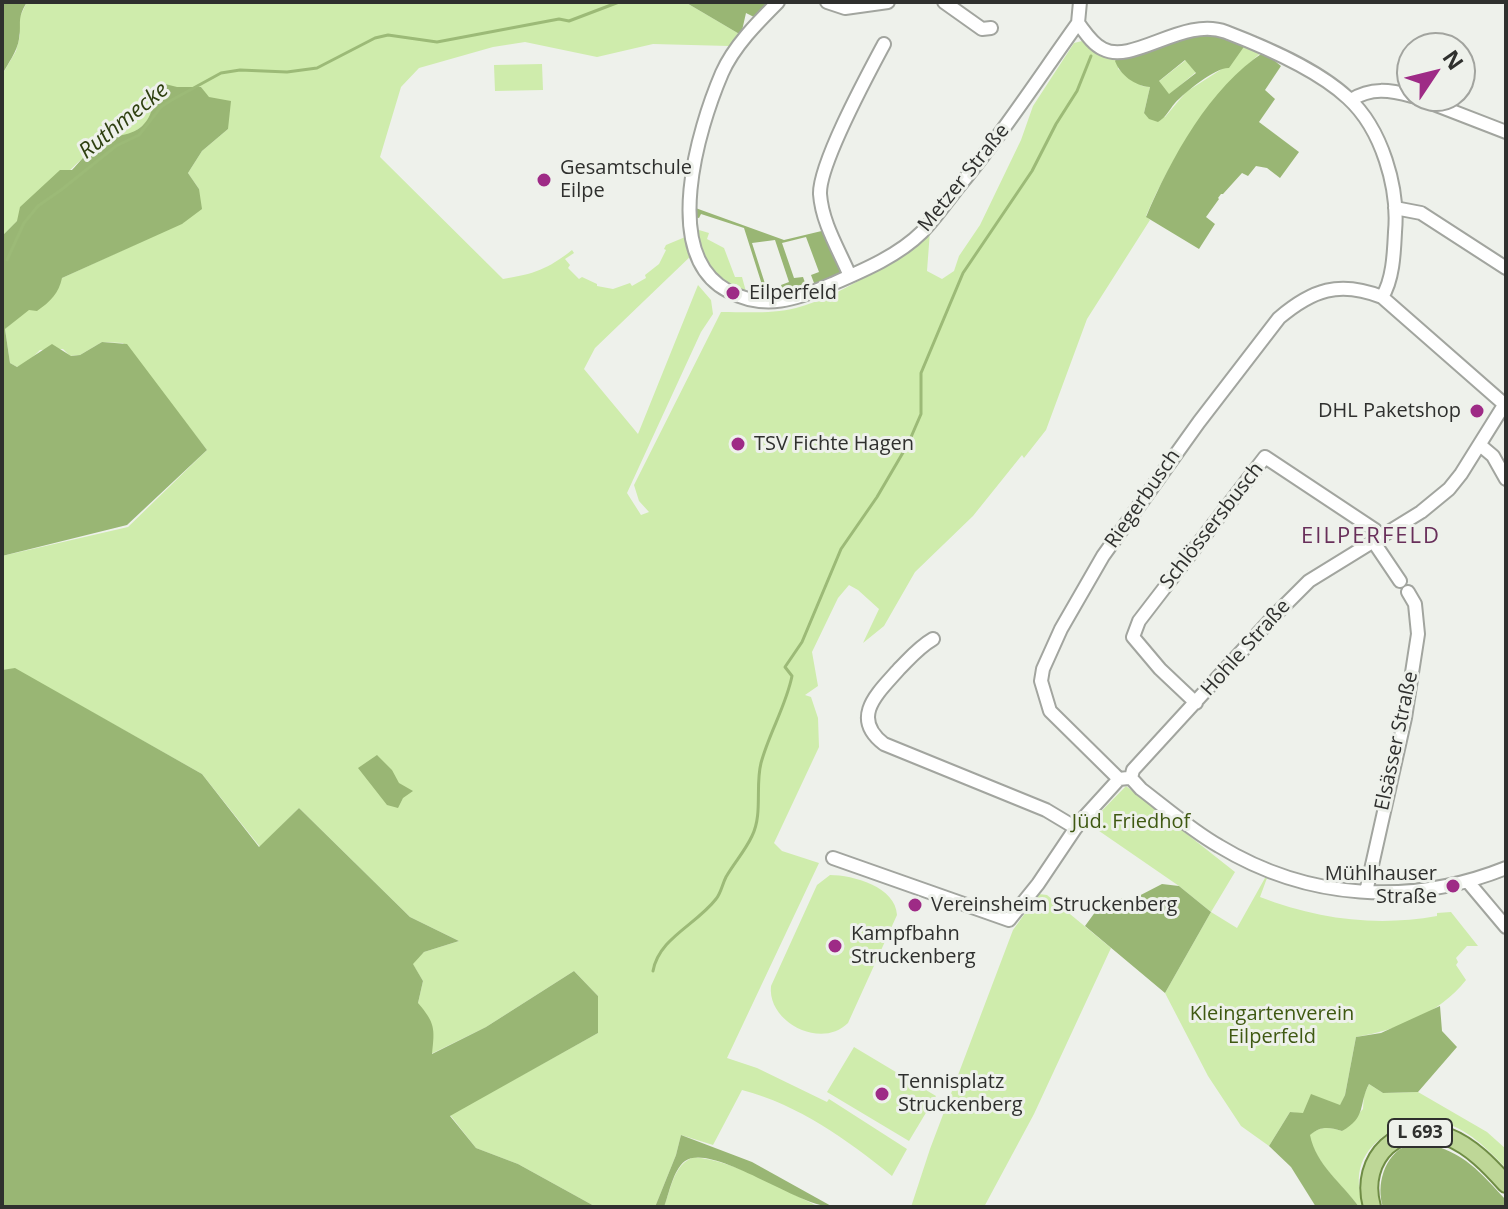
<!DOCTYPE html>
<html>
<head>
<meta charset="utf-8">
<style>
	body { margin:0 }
	#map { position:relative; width:1508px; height:1209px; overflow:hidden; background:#eef1eb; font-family:"Open Sans",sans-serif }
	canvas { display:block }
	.frame { position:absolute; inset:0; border:4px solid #2f302e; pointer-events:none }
	.north { position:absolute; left:1396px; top:32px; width:80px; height:80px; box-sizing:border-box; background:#eef1eb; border:2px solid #a2a49f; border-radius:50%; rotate:55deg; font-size:22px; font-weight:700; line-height:32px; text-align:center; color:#2f302e }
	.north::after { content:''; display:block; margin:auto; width:28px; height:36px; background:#9e2b86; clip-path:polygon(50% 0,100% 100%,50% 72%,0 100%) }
</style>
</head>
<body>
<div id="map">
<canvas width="1508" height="1209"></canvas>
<div class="frame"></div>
<div class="north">N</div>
</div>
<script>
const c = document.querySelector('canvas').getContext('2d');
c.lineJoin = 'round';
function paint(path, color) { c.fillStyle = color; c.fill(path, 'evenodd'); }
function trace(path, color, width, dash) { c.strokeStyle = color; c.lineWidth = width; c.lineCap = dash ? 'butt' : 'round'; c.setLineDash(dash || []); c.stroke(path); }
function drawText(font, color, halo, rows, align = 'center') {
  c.font = font + ' "Open Sans",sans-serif'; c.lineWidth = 6; c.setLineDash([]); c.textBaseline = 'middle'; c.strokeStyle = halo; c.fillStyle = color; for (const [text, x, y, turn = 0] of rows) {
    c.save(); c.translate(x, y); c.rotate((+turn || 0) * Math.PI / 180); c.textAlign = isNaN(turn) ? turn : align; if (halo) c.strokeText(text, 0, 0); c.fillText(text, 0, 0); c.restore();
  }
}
paint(new Path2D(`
	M27,2H685L741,35L729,46L653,44L597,57L525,42L493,47L419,68L401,87L380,157L503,279C534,274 548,269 572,250L574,253L565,259L570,265L568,268L579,279L582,277L597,284V286L613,289L630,283L632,286L646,278L645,275L659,264L666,250L664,249L666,245L690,235L689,227L709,233L707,239L724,248L735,277H742L748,299L739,297L694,253L595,348L584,369L638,434L698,285L711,300L713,314L701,332L627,493L641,515L649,512L639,501L634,485L721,312C745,312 772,314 796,308C846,294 889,262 930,231L927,271L942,279L954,271L959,256L980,225L1021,140L1033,106L1074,43L1082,41L1088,44L1090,50L1094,42L1120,53L1118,69L1142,86L1150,87L1144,113L1165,117L1186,92L1225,67L1248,41L1266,48C1212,95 1174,151 1146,216L1150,220L1087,319L1046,430L1024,458L1022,455L973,516L915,572L884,626L863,643L879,609L858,590L849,585L838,598L812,652L818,686L805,695L811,697L818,718L819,747L774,843L782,851L819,863L727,1058L757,1068L827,1102L829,1099L907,1149L892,1176C846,1139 799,1105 742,1090L713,1145L681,1135L676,1155L655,1207H596L518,1164L476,1148L450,1115L598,1033V996L574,971L486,1027L431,1054L418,1003L423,981L412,963L424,952L459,941L410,917L299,808L260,847L202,774L15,669L2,670V556L128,527L207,450L123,343L102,342L80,355L70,356L63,349L40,350L28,362L17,367L10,363L5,329L62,278L184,222L199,189L188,173L202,151L228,129L201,87H177L153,106L149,121L130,135L96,145L2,236V75L16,51L20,35L17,23Z
	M1186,60L1196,72L1169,95L1158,82Z
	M542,64L543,90L495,91L494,65Z
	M1126,786L1235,872L1211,912L1237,928L1265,878H1267L1260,897C1317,919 1376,927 1437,916V913L1451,912L1478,946H1467L1456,958L1458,962L1456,965L1466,980C1439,1014 1397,1030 1356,1037L1345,1095L1340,1106L1303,1114L1290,1112L1269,1146L1241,1126L1208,1076L1165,993L1211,912L1179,886L1089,824Z
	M830,875C853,875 896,887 897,915L848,1023C821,1050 767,1022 771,986L817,885Z
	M1039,894L1047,895L1111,948L1034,1114L984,1207H911L930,1149L1013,930Z
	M854,1047L936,1096L909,1141L827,1092Z
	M1369,1084L1383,1093L1418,1092L1487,1132L1506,1149V1168C1487,1149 1468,1128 1440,1122C1408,1116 1368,1137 1360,1169C1357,1182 1360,1195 1363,1207H1359C1341,1183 1316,1165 1309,1135C1321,1126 1328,1127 1342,1131L1363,1109L1364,1095Z
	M694,1157C738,1162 780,1188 819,1207H664C671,1188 674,1164 694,1157Z`), '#cfecac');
paint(new Path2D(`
	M2,2H27C16,20 22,22 19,39C17,52 8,63 2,75Z
	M685,2H772L756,18L746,13L741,35Z
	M1203,29L1248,41L1229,68C1216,67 1185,92 1175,103C1169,110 1166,117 1158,122L1149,119L1144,113L1150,87C1135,86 1120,75 1115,61L1120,53ZM1185,60L1196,73L1169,94L1159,81Z
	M1264,52L1281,66L1265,90L1275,99L1259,122L1299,152L1280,178L1267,168L1256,166L1248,176L1242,173L1223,194H1221L1218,198L1219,199L1206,217L1215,224L1199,249L1146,217C1171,158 1210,87 1264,52Z
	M161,83L177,87H201L209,97L231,101L228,129L202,151L188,173L199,189L202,209L182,224L62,278C59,293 50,302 37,311L29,310L5,329L10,363L17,367L52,344L71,356L80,355L102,342L127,344L207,450L127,525L2,556V236L17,221L20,207L60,170H72C79,163 86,153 94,147C116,129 143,143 153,106L145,97Z
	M690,206L784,240L830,229L850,276L817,291L811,275L819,272L806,237L782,243L794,278L803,277L809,294L787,301L781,285L789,282L775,240L752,243L767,290L774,289L778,302L758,301L756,289L763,288L744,228L701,214L699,218L689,216Z
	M15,668L202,774L259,847L299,808L410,917L459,941L424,952L413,964L423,981L418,1003C435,1023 435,1028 432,1054L486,1027L574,971L598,996V1033L450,1116L476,1148L518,1164L596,1207H2V670Z
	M377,755L392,770L399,783L413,791L403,798L398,808L387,805L358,768Z
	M1162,884L1179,886L1211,912L1165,993L1085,926L1101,904L1119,898L1133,899Z
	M1440,1006L1442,1031L1457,1047L1418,1092L1383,1093L1369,1084C1358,1105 1367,1117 1342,1131C1328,1127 1321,1126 1310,1135C1316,1165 1342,1183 1359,1207H1316L1291,1167L1269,1146L1290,1112L1303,1113L1311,1094L1340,1105L1345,1095L1356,1037L1381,1033Z
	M681,1135L752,1162L833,1207C798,1207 712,1142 685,1161C673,1170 669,1194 664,1207H655L676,1155Z
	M1426,1144C1462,1150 1482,1174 1506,1200V1207H1383C1376,1186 1384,1155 1406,1146C1412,1144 1420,1145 1426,1144Z`), '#99b674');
trace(new Path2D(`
	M7,260L24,223L38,206L61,190L116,146L139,135L161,107L170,101L221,73L240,70L287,72L317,68L375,38L388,35L437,42L559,19L569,21L619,2
	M653,971C659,938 696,925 716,899C721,893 722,885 726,877C734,863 745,851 752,836C763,814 755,786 761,763C769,733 786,706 792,676L785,667L802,642L841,549L877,497L908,444L921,414V373L963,273L1032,171L1056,124L1077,91L1091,56`), '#9cba77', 3);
const minor = new Path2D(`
	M778,2C757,23 734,46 722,73C698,129 660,255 728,291C765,311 797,299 832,284C862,271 898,256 922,232C934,220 945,204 956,190C1000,137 1038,79 1078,23L1080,2
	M827,2L845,8L888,2
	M944,2L982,29L991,28
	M1078,23C1085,32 1092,44 1103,49C1133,65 1184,16 1226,32C1265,47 1317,69 1348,98C1382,129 1399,188 1395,232C1394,253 1393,280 1382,297L1504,404
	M1413,96L1506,132
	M1351,100C1371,87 1390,90 1412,96
	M1395,208L1421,213L1506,268
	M850,276C839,250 822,223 820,194C819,164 868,74 884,44
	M1480,445L1493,456L1506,479
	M1373,541L1400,581
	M933,639C919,647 910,658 899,669C879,692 849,717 884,744L1046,810L1076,828
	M1196,703L1160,669L1133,637L1139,621L1265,457L1375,530L1381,537
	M1131,778L1133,770L1275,615L1309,581L1421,512L1449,489L1461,474L1506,402
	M1131,778L1141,789C1166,808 1191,830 1219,846C1308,900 1411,906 1506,868
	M1119,779L1050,711L1041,681L1043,669L1061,629L1103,556L1199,422L1279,318C1312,290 1339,280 1382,297
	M833,858L1009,920L1038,884L1079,823L1119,779L1128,778
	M1469,883L1506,927
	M1366,892L1405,718L1418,634L1415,604L1408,592`);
const major = new Path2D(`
	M1372,1207C1358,1158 1400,1118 1448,1137C1471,1146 1490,1166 1506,1184`);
trace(minor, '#a2a59f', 16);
trace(major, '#6f8c45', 20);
trace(minor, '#fff', 12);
trace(major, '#bed797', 16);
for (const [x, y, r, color] of [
	[544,180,8,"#9e2b86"],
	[733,293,8,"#9e2b86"],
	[1477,411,8,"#9e2b86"],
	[738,444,8,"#9e2b86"],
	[1453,886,8,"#9e2b86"],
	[915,905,8,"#9e2b86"],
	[835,946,8,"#9e2b86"],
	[882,1094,8,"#9e2b86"]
]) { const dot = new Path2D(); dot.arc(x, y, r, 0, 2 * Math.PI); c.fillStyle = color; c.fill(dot); trace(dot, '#eef1eb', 3); }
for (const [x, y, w] of [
	[1420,1133,64]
]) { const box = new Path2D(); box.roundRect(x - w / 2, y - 14, w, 28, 6); c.fillStyle = '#eef1eb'; c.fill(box); trace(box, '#2f302e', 2); }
drawText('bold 18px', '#2f302e', null, [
	["L 693",1420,1133]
]);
drawText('20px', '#2f302e', '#eef1eb', [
	["Gesamtschule",560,168],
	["Eilpe",560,191],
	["Eilperfeld",749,293],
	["DHL Paketshop",1461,411,"right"],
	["TSV Fichte Hagen",754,444],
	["Mühlhauser",1437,874,"right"],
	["Straße",1437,897,"right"],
	["Vereinsheim Struckenberg",931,905],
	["Kampfbahn",851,934],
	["Struckenberg",851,957],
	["Tennisplatz",898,1082],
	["Struckenberg",898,1105]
], 'left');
drawText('20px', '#2f302e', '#eef1eb', [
	["Metzer Straße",964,178,-51],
	["Riegerbusch",1143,499,-55],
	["Schlössersbusch",1212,526,-52],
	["Hohle Straße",1246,648,-48],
	["Elsässer Straße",1397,741,-78]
]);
drawText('20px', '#3f5912', '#eef1eb', [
	["Jüd. Friedhof",1131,822],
	["Kleingartenverein",1272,1014],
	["Eilperfeld",1272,1037]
]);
drawText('italic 22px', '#2e4010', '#eef1eb', [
	["Ruthmecke",124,121,-39]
]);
c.letterSpacing = '2px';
drawText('22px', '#682f5a', '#eef1eb', [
	["EILPERFELD",1371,537]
]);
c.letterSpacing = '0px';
</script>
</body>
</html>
